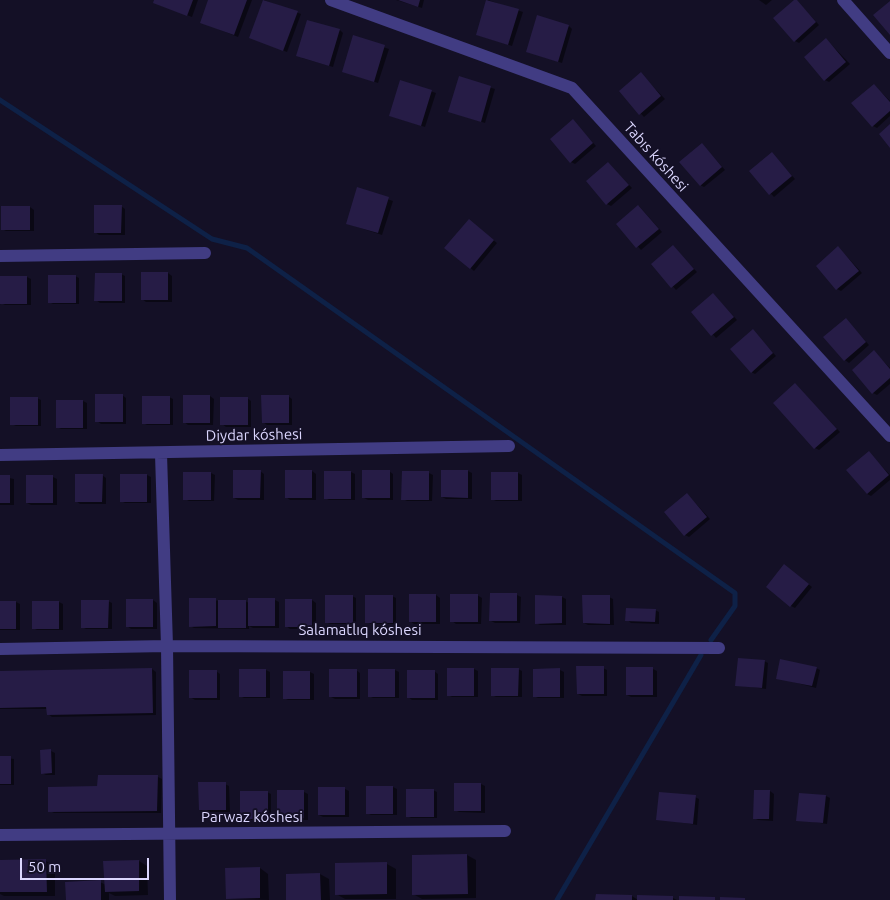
<!DOCTYPE html>
<html>
<head>
<meta charset="utf-8">
<style>
	body { margin:0 }
	#map { position:relative; width:890px; height:900px; overflow:hidden; background:#141026; font-family:Ubuntu,sans-serif }
	canvas { display:block }
	.scale { position:absolute; left:20px; top:858px; width:129px; height:22px; box-sizing:border-box; border:2px solid #dbd6fe; border-top:0; padding-left:6px; font-size:15px; line-height:18px; white-space:nowrap; color:#dbd6fe; -webkit-text-stroke:4px #141026; paint-order:stroke }
</style>
</head>
<body>
<div id="map">
<canvas width="890" height="900"></canvas>
<div class="scale">50 m</div>
</div>
<script>
const c = document.querySelector('canvas').getContext('2d');
c.lineJoin = 'round';
function paint(path, color) { c.fillStyle = color; c.fill(path, 'evenodd'); }
function trace(path, color, width, dash) { c.strokeStyle = color; c.lineWidth = width; c.lineCap = dash ? 'butt' : 'round'; c.setLineDash(dash || []); c.stroke(path); }
function drawText(font, color, halo, rows, align = 'center') {
  c.font = font + ' Ubuntu,sans-serif'; c.lineWidth = 4; c.setLineDash([]); c.textBaseline = 'middle'; c.strokeStyle = halo; c.fillStyle = color; for (const [text, x, y, turn = 0] of rows) {
    c.save(); c.translate(x, y); c.rotate((+turn || 0) * Math.PI / 180); c.textAlign = isNaN(turn) ? turn : align; if (halo) c.strokeText(text, 0, 0); c.fillText(text, 0, 0); c.restore();
  }
}
paint(new Path2D(`
	M156,0H198L192,17L159,5Z
	M209,0H252L238,37L205,24Z
	M264,0L301,14L287,52L251,38Z
	M396,0H424L422,8Z
	M488,0L523,12L512,46L477,35Z
	M759,0H772L766,5Z
	M796,0L819,25L799,43L795,41Z
	M569,26L572,29L562,63L531,53Z
	M340,30L343,33L333,67L302,58Z
	M354,37L389,49L378,83L347,73Z
	M826,39L850,64L829,82L825,80Z
	M641,74L665,99L644,117L620,91Z
	M460,78L495,89L485,123L450,112Z
	M401,81L436,93L425,127L390,116Z
	M874,85L890,101V116L877,128L873,126Z
	M573,121L596,146L575,164L571,162Z
	M702,144L725,170L704,187L700,185Z
	M772,154L795,179L774,197L751,172Z
	M608,163L632,188L611,206L607,204Z
	M358,189L393,201L382,235L351,225Z
	M121,206L125,209V235H99L95,232Z
	M639,206L662,232L641,250L618,224Z
	M30,207L34,210V231H6L2,229Z
	M473,223L497,243L474,271L446,248Z
	M673,247L697,272L676,290L653,264Z
	M839,248L862,273L841,291L837,289Z
	M168,273L172,276V302H146L142,299Z
	M121,274L125,276V303H100L96,300Z
	M75,276L79,278V304H53L49,302Z
	M1,277H27L31,279V305H5L1,303L0,305Z
	M714,295L737,320L716,338L693,312Z
	M846,320L869,345L849,363L845,360Z
	M753,331L776,356L755,374L751,372Z
	M874,352L890,368V384L877,395L873,393Z
	M795,384L840,432L819,450L815,448Z
	M122,395L126,398V424H101L97,421Z
	M210,396L214,399L213,425H188L184,422Z
	M288,396L292,399V425H267L263,422Z
	M169,397L173,399V425H147L143,423Z
	M37,398L41,400V426H16L11,424Z
	M247,398L251,401V427H226L222,424Z
	M83,401L87,403V429H61L57,427Z
	M869,453L890,475V480L871,496L867,494Z
	M260,471L264,474V500H238L234,498Z
	M286,471H312L316,474V500H290L286,497Z
	M389,471L393,474V500H368L364,498Z
	M442,471H468L472,473V499H446L442,497Z
	M351,472L355,474V500H329L325,498Z
	M211,473L215,475L214,501H189L185,499Z
	M429,473L433,475L432,501H407L403,499Z
	M492,473H518L522,475V501H496L492,499Z
	M102,475L106,478V504H80L76,501Z
	M121,475H147L151,477V503H125L121,501Z
	M0,476L14,479V505H0Z
	M27,477H53L57,479V505H31L27,503Z
	M687,494L710,519L689,537L685,535Z
	M788,568L812,587L795,608L791,606Z
	M436,595L440,598V624H414L410,621Z
	M477,595L482,598L481,624H456L452,621Z
	M517,595L521,597L520,623H495L491,621Z
	M352,596L356,598V624H330L326,622Z
	M392,596L396,598V624H371L367,622Z
	M562,597L566,599V625H540L536,623Z
	M609,597L613,599L614,625H588L584,623Z
	M127,600H153L157,603V629H131L127,626Z
	M190,600L245,601L249,603L275,600L279,602V628H253L249,626V629L194,628L190,626Z
	M312,600L316,603V629H290L286,626Z
	M108,601L112,603V629H86L82,627Z
	M0,602H16L20,604V630H0Z
	M33,602H59L63,604V630H37L33,628Z
	M655,610L659,612V624L631,623L627,620Z
	M764,661L768,663L766,689L736,685Z
	M603,668L607,670V696H582L578,694Z
	M816,668L820,670L816,688L778,678Z
	M152,669L156,672V715L52,717L48,714V709H0V672Z
	M474,669L478,671V697H452L448,695Z
	M518,669L522,671V697H496L492,695Z
	M653,669L657,671V697H631L627,695Z
	M266,670L270,672V698H244L240,696Z
	M356,670L360,673V699H335L331,697Z
	M395,670L399,672V698H373L369,696Z
	M560,670L564,672V698H538L534,696Z
	M216,671L220,674V700H195L190,697Z
	M434,671L438,674V700H412L408,697Z
	M310,672L314,674V700H288L284,698Z
	M51,751L55,753V775H46L42,773Z
	M0,757L14,759V785H0Z
	M99,777H158L162,779L161,813H54L50,811L99,788Z
	M225,784L229,786L230,812H204L200,810Z
	M481,784L485,786V813L459,812L455,810Z
	M393,787L397,789V815H371L367,813Z
	M345,789L349,791V817H323L319,815Z
	M433,790L437,792V818H411L407,816Z
	M278,791L304,792L308,794V820H282L278,817Z
	M770,791L774,794L773,821L758,820L754,818Z
	M267,792L271,794V820H246L242,818Z
	M826,796L830,798L827,824L798,820Z
	M695,797L699,799L697,825L658,819Z
	M467,855L476,860V898L422,899L413,894Z
	M0,861H46L55,866V896H4L0,894Z
	M139,861L147,866L148,895L115,896L109,893V900H67L100,882L106,885Z
	M387,864L396,869V899H345L336,894Z
	M260,868L268,874L269,900L227,899Z
	M320,874L329,879L330,900H288L287,875Z
	M632,896L638,900L673,898L677,900H597Z`), '#0007');
trace(new Path2D(`
	M0,100L212,239L247,248L735,593V606L711,640
	M557,900L701,655`), '#0e2147', 5);
paint(new Path2D(`
	M154,0H193L187,16L153,3Z
	M208,0H247L234,35L200,23Z
	M263,0L298,11L283,51L249,38Z
	M398,0H420L418,7Z
	M486,0L519,9L508,45L476,35Z
	M794,0H797L816,22L794,42L773,18Z
	M890,1V35L873,15Z
	M537,15L569,25L558,62L526,52Z
	M307,20L340,29L329,66L296,56Z
	M353,35L385,45L374,82L342,72Z
	M826,38L846,62L824,81L804,57Z
	M641,72L661,96L639,115L619,91Z
	M459,76L491,86L481,122L448,112Z
	M400,80L432,90L421,126L389,116Z
	M874,84L890,102V111L872,127L851,103Z
	M573,119L593,143L570,163L550,139Z
	M890,124V148L879,134Z
	M702,143L722,167L700,186L679,162Z
	M772,152L792,176L769,195L749,171Z
	M608,162L629,185L606,205L586,181Z
	M357,187L389,197L378,233L346,224Z
	M94,205H122L121,233H94Z
	M638,205L659,229L636,248L616,224Z
	M1,206H30V230H1Z
	M469,219L494,240L470,269L444,248Z
	M673,245L694,269L671,288L651,264Z
	M838,246L859,271L836,290L816,266Z
	M141,272H168V300H141Z
	M95,273H122V301H94Z
	M48,275H76V303H48Z
	M0,276H27V304H0Z
	M713,293L734,317L711,336L691,312Z
	M846,318L866,342L844,361L823,337Z
	M753,329L773,353L751,373L730,349Z
	M874,350L890,369V378L872,394L852,370Z
	M795,383L837,429L814,449L773,403Z
	M95,394H123V422H95Z
	M183,395H210V423H183Z
	M261,395H289V423H262Z
	M142,396H170V424H142Z
	M10,397H38V425H10Z
	M220,397H248V425H220Z
	M56,400H83V428H56Z
	M869,451L889,475L867,494L846,470Z
	M233,470H261L260,498H233Z
	M285,470H312V498H285Z
	M362,470H390V498H362Z
	M441,470H468V498L441,497Z
	M324,471H351V499H324Z
	M402,471H429V500H401Z
	M183,472H211V500H183Z
	M491,472H518V500H491Z
	M75,474H103L102,502H75Z
	M120,474H147V502H120Z
	M0,475H10V503H0Z
	M26,475H53V503H26Z
	M687,493L707,517L684,536L664,512Z
	M784,564L809,584L790,607L766,587Z
	M490,593H517V621H489Z
	M409,594H436V622H409Z
	M450,594H478V622H450Z
	M325,595H353V623H325Z
	M365,595H393V623H365Z
	M535,595L562,596V623L535,624Z
	M582,595H610V624L583,623Z
	M189,598H216V626L189,627Z
	M248,598H275V626H248Z
	M126,599H153V627H126Z
	M285,599H312V627H285Z
	M81,600H109L108,628H81Z
	M218,600H246V628H218Z
	M0,601H16V629H0Z
	M32,601H59V629H32Z
	M626,608L656,609L655,622L625,621Z
	M738,658L765,660L762,688L735,686Z
	M780,659L817,667L812,686L776,679Z
	M576,666H604V694H577Z
	M626,667H653V695H626Z
	M152,668L153,713L47,715L46,707L0,708V671Z
	M447,668H474V696H447Z
	M491,668H519L518,696H491Z
	M560,668V697H533V669Z
	M239,669H266V697H239Z
	M329,669H357V697H329Z
	M368,669H395V697H368Z
	M189,670H217V698H189Z
	M407,670H435V698H407Z
	M283,671H310V699H283Z
	M51,749L52,773L41,774L40,750Z
	M0,756H11V784H0Z
	M98,775H158L157,811L48,812V787L97,786Z
	M198,782H226V810H199Z
	M454,783H481V811H454Z
	M366,786H393V814H366Z
	M318,787H345V815H318Z
	M406,789H434V817H406Z
	M277,790H304V818H277Z
	M754,790H770L769,819H753Z
	M240,791H268V819H240Z
	M659,792L696,795L693,824L656,820Z
	M799,793L826,795L823,823L796,821Z
	M467,854L468,894L412,895V855Z
	M46,859L47,892H0V860Z
	M139,860V891L105,892L103,861Z
	M387,862V894L335,895V863Z
	M260,867V898L226,899L225,868Z
	M320,873L321,900H286V874Z
	M101,880V900H66L65,882Z
	M596,894L632,895V900H595Z
	M637,895L673,896V900H637Z
	M679,896L715,897V900H679Z
	M720,897L745,898V900H720Z`), '#261c46');
trace(new Path2D(`
	M331,0L572,88L890,436
	M843,0L890,53
	M0,256L205,253
	M161,454L167,646L170,900
	M0,455L509,446
	M0,649L167,646L719,648
	M0,835L505,831`), '#413c83', 12);
drawText('15px', '#dbd6fe', '#141026', [
	["Tabıs kóshesi",656,157,48],
	["Diydar kóshesi",254,435,-1],
	["Salamatlıq kóshesi",360,630],
	["Parwaz kóshesi",252,817]
]);
</script>
</body>
</html>
